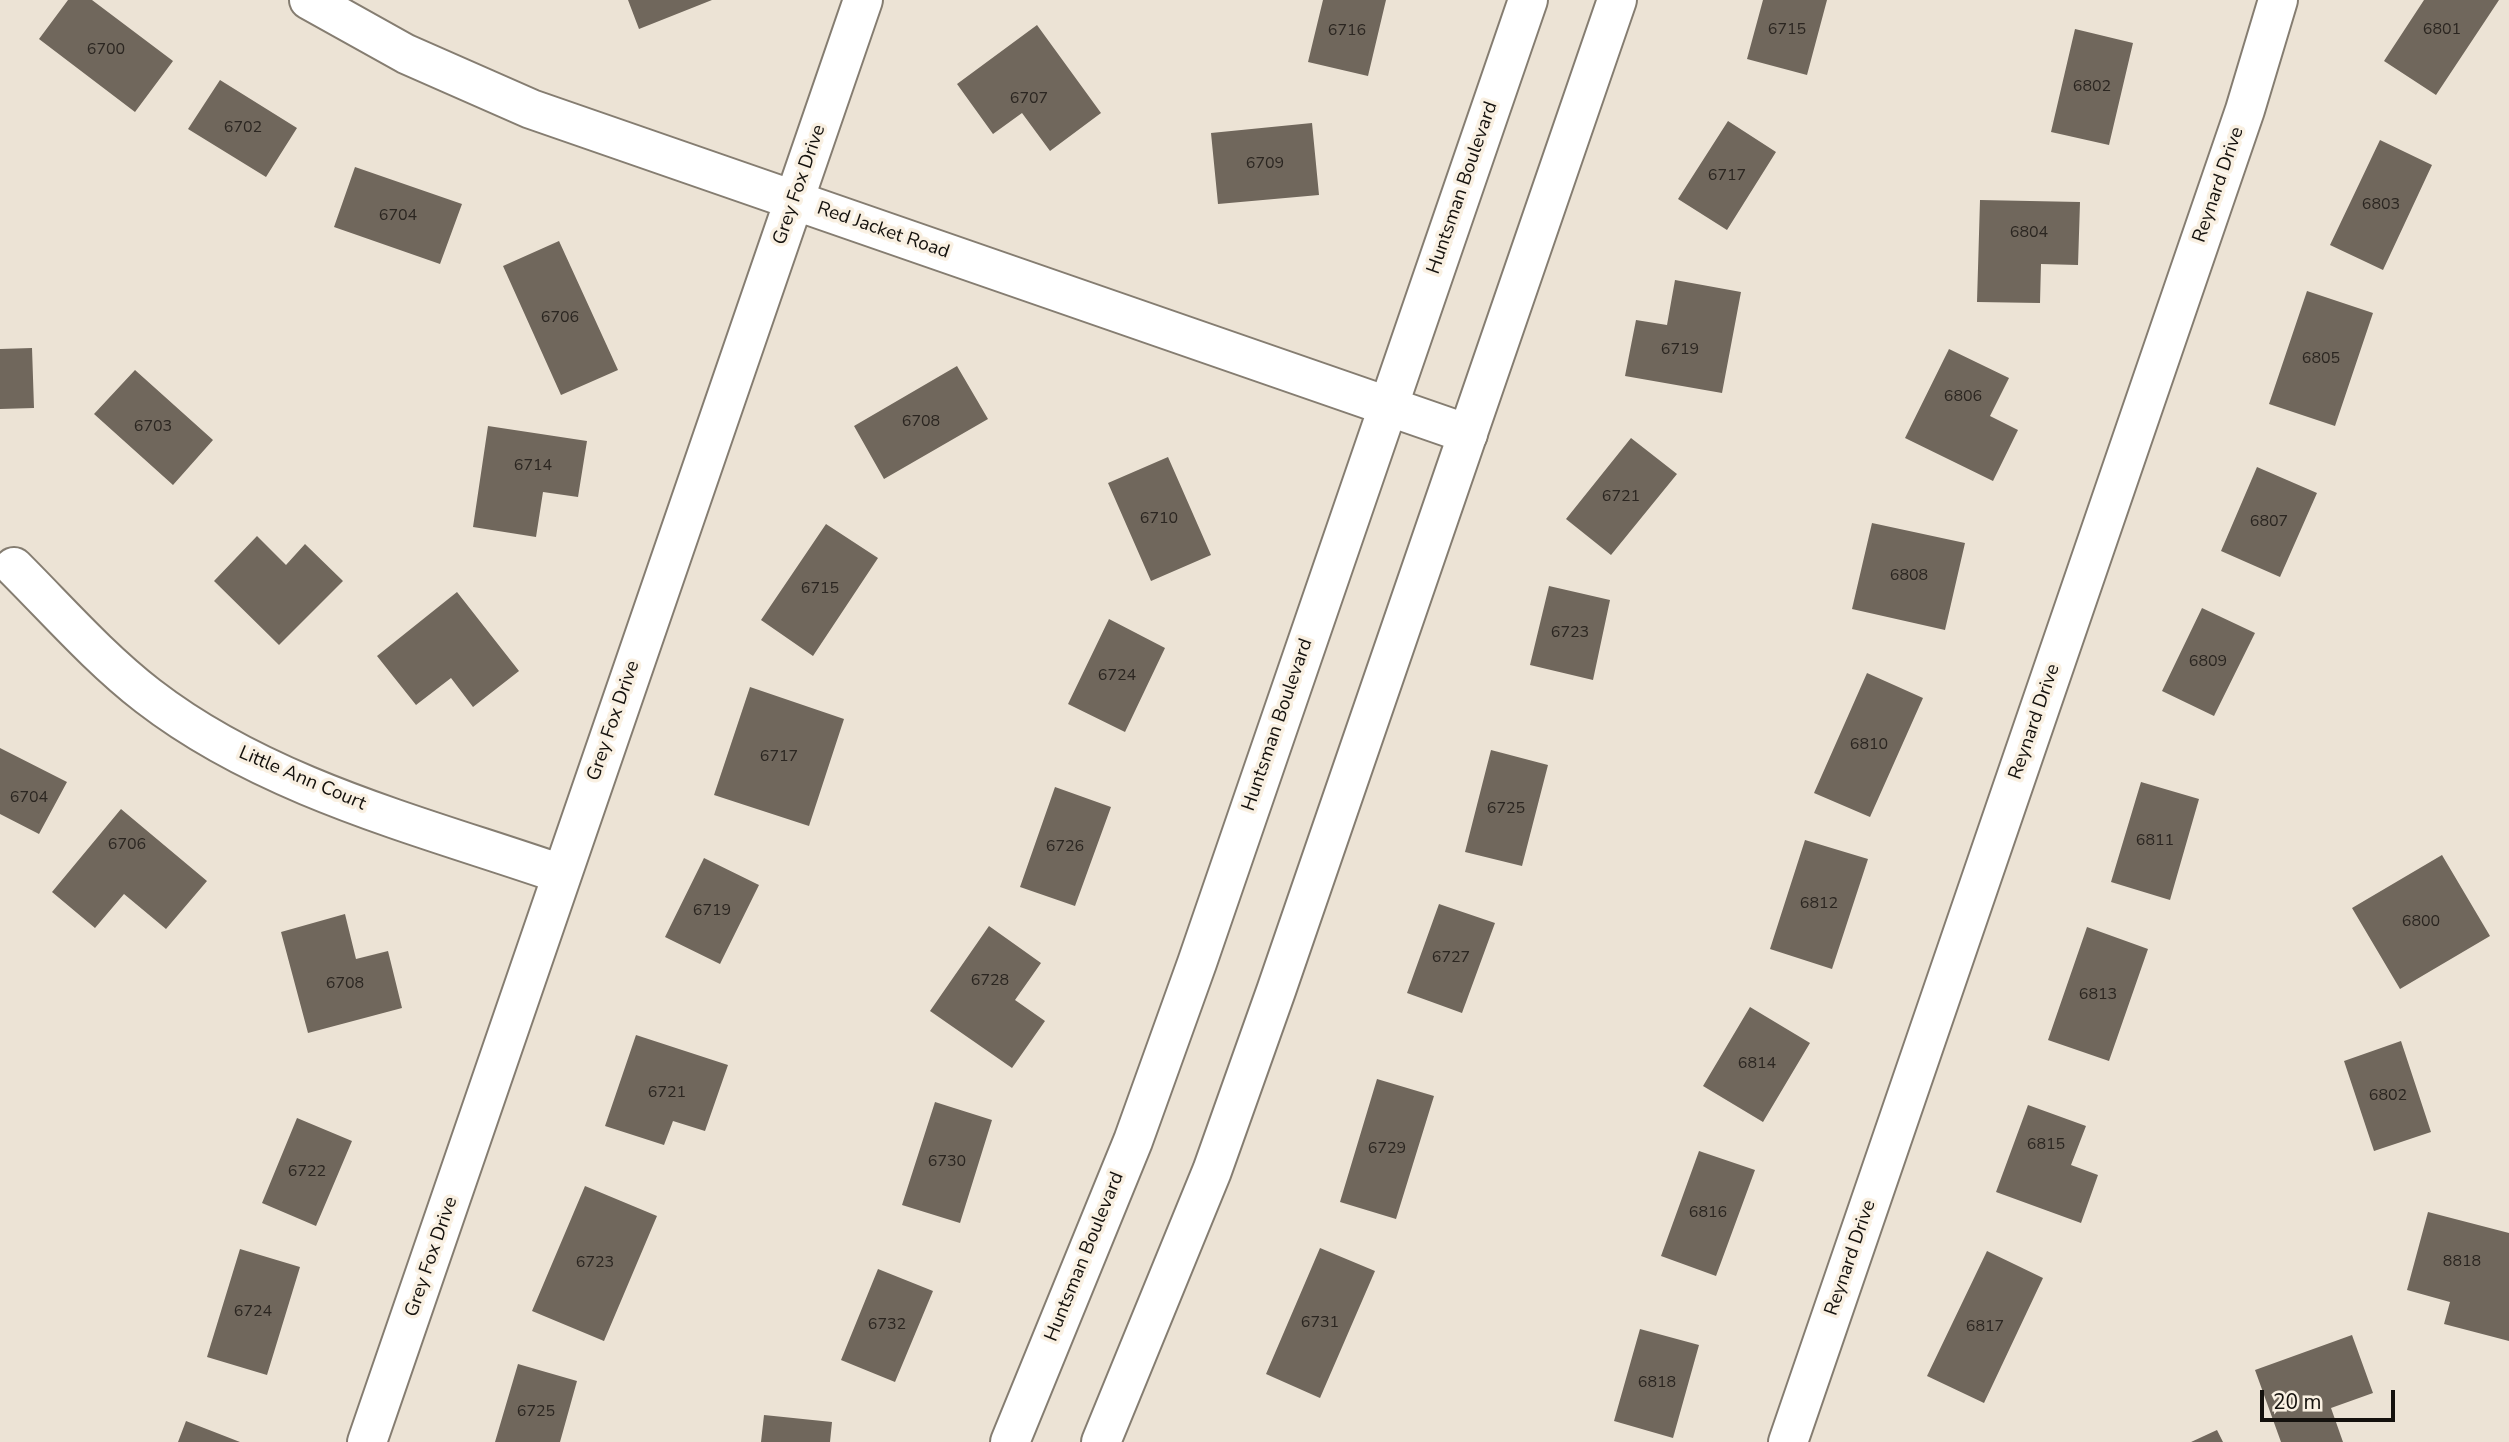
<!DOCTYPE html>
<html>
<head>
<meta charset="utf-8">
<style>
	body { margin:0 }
	#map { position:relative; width:2509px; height:1442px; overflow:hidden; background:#ece3d5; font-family:"Nunito Sans",sans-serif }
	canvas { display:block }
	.scale { position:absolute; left:2260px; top:1390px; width:135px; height:32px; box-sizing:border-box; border:4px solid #14110d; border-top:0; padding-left:9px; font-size:21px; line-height:24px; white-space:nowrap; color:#14110d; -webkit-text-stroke:5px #f9f0e2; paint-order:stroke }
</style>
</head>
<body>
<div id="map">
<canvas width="2509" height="1442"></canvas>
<div class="scale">20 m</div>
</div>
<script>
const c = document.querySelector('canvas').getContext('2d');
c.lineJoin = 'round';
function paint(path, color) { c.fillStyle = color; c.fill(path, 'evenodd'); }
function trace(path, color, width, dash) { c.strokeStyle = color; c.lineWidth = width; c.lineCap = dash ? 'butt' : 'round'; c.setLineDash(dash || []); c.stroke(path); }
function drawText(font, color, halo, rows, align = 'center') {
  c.font = font + ' "Nunito Sans",sans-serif'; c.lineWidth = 7; c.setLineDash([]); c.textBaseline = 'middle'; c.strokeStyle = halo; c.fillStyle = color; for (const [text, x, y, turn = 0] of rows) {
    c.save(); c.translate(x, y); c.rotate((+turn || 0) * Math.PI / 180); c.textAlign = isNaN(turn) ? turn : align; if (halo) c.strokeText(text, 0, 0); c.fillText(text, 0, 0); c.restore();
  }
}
paint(new Path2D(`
	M68,0H92L173,61L135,112L39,39Z
	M628,0H712L639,29Z
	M1323,0H1386L1368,76L1308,62Z
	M1763,0H1827L1807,75L1747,59Z
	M2424,0H2499L2436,95L2384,61Z
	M1037,25L1101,113L1050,151L1022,113L993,134L957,84Z
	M2075,29L2133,43L2109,145L2051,132Z
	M220,80L297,128L266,177L188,129Z
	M1728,121L1776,152L1727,230L1678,199Z
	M1312,123L1319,195L1218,204L1211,133Z
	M2380,140L2432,165L2383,270L2330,245Z
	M355,167L462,204L440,264L334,227Z
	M1980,200L2080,202L2078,265L2041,264L2040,303L1977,302Z
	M559,241L618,370L561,395L503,266Z
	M1675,280L1741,292L1722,393L1625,376L1636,320L1667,325Z
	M2307,291L2373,313L2335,426L2269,404Z
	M32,348L34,408L0,409V349Z
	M1949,349L2009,378L1990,416L2018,430L1993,481L1905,438Z
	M957,366L988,419L884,479L854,426Z
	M135,370L213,440L173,485L94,414Z
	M488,426L587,441L578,497L543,492L536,537L473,527Z
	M1631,438L1677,474L1611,555L1566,519Z
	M1168,457L1211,555L1151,581L1108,483Z
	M2257,467L2317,493L2280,577L2221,551Z
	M1872,523L1965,543L1945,630L1852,609Z
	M826,524L878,558L813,656L761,620Z
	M257,536L286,565L305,544L343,581L279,645L214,581Z
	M1549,586L1610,600L1593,680L1530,665Z
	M457,592L519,671L473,707L451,678L416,705L377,656Z
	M2202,608L2255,633L2214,716L2162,691Z
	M1109,619L1165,648L1125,732L1068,704Z
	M1867,673L1923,698L1870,817L1814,793Z
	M750,687L844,719L809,826L714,795Z
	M0,748L67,782L39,834L0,814Z
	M1491,750L1548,765L1522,866L1465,852Z
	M2141,782L2199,799L2170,900L2111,882Z
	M1055,787L1111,807L1075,906L1020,887Z
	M121,809L207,881L166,929L124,894L95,928L52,892Z
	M1805,840L1868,859L1832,969L1770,949Z
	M2442,855L2490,936L2400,989L2352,908Z
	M704,858L759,885L720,964L665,937Z
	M1439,904L1495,923L1462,1013L1407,993Z
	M345,914L356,959L388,951L402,1008L308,1033L281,932Z
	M989,926L1041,963L1015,1000L1045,1021L1012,1068L930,1011Z
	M2087,927L2148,949L2109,1061L2048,1040Z
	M1750,1007L1810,1043L1763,1122L1703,1086Z
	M636,1035L728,1065L705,1131L673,1121L664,1145L605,1126Z
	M2401,1041L2431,1132L2374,1151L2344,1061Z
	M1377,1079L1434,1096L1396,1219L1340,1202Z
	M935,1102L992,1120L960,1223L902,1205Z
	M2028,1105L2086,1126L2071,1165L2098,1175L2081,1223L1996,1192Z
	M297,1118L352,1141L316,1226L262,1203Z
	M1699,1151L1755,1170L1716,1276L1661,1256Z
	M585,1186L657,1216L604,1341L532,1311Z
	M2428,1212L2509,1233V1341L2444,1324L2450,1302L2407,1290Z
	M1320,1248L1375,1271L1320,1398L1266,1374Z
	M240,1249L300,1267L267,1375L207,1357Z
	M1987,1251L2043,1278L1984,1403L1927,1376Z
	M878,1269L933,1291L895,1382L841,1360Z
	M1640,1329L1699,1345L1673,1438L1614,1421Z
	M2352,1335L2373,1393L2331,1408L2343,1442H2281L2255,1370Z
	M518,1364L577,1381L560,1442H495Z
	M764,1415L832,1422L830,1442H761Z
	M186,1421L240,1442H178Z
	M2217,1430L2223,1442H2191Z`), '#70675c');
const minor = new Path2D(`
	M309,0L406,54L531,109L1468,434
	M14,567C58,611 99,658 148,696C267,788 422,826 561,874
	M367,1442L863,0
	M1788,1442L2245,110L2278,0`);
const tertiary = new Path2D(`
	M1010,1442L1133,1141L1197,963L1528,0
	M1101,1442L1212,1171L1276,991L1617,0`);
trace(minor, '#857d71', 42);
trace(tertiary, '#857d71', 42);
trace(minor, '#fff', 38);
trace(tertiary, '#fff', 38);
drawText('16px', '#2b2621', null, [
	["6715",1787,30],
	["6801",2442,30],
	["6716",1347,31],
	["6700",106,50],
	["6802",2092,87],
	["6707",1029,99],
	["6702",243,128],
	["6709",1265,164],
	["6717",1727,176],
	["6803",2381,205],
	["6704",398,216],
	["6804",2029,233],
	["6706",560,318],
	["6719",1680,350],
	["6805",2321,359],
	["6806",1963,397],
	["6708",921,422],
	["6703",153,427],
	["6714",533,466],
	["6721",1621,497],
	["6710",1159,519],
	["6807",2269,522],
	["6808",1909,576],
	["6715",820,589],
	["6723",1570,633],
	["6809",2208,662],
	["6724",1117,676],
	["6810",1869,745],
	["6717",779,757],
	["6704",29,798],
	["6725",1506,809],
	["6811",2155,841],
	["6706",127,845],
	["6726",1065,847],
	["6812",1819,904],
	["6719",712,911],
	["6800",2421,922],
	["6727",1451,958],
	["6728",990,981],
	["6708",345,984],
	["6813",2098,995],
	["6814",1757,1064],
	["6721",667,1093],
	["6802",2388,1096],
	["6815",2046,1145],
	["6729",1387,1149],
	["6730",947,1162],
	["6722",307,1172],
	["6816",1708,1213],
	["8818",2462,1262],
	["6723",595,1263],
	["6724",253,1312],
	["6731",1320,1323],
	["6732",887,1325],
	["6817",1985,1327],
	["6818",1657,1383],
	["6725",536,1412]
]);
drawText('19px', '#14110d', '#f9f0e2', [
	["Grey Fox Drive",800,185,-71],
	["Reynard Drive",2219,185,-71],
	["Huntsman Boulevard",1463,188,-71],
	["Red Jacket Road",883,231,19],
	["Grey Fox Drive",614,721,-71],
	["Reynard Drive",2035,722,-71],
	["Huntsman Boulevard",1278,725,-71],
	["Little Ann Court",302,779,23],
	["Grey Fox Drive",432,1257,-71],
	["Huntsman Boulevard",1085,1257,-68],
	["Reynard Drive",1851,1258,-71]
]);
</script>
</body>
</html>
